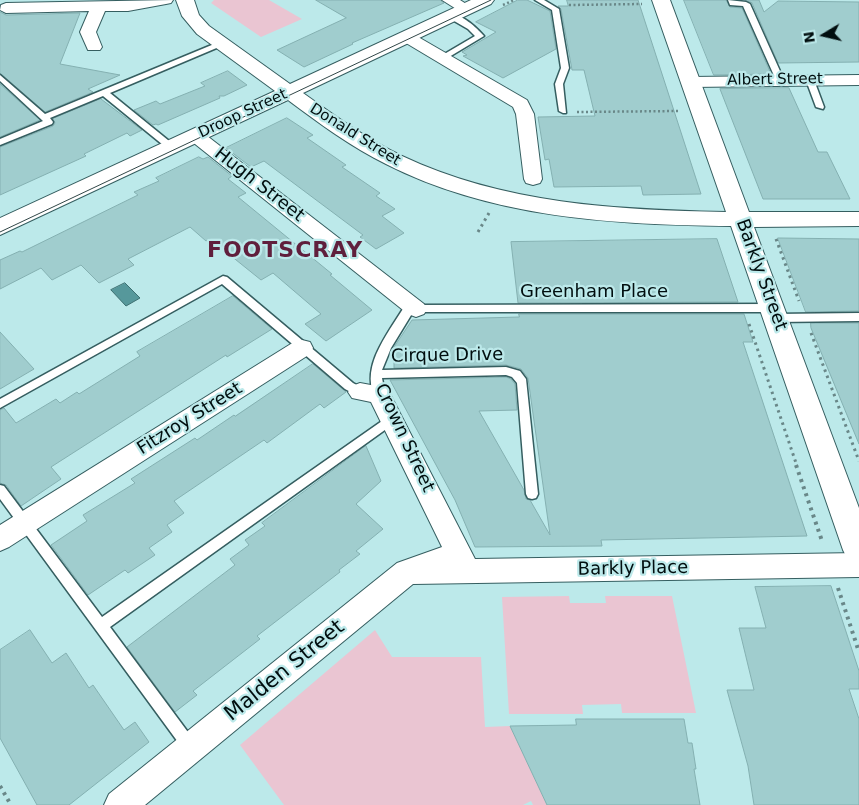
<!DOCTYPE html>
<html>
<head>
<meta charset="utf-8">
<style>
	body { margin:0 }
	#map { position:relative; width:859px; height:805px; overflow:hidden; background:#bce9ea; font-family:"DejaVu Sans",sans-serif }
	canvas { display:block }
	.north { position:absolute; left:799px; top:10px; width:50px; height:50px; -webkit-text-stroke:4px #bce9ea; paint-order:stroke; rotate:261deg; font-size:14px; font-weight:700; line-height:20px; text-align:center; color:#010e0f }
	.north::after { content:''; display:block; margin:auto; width:18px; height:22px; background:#010e0f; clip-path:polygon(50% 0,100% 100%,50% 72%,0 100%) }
</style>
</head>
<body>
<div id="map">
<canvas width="859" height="805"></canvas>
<div class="north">N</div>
</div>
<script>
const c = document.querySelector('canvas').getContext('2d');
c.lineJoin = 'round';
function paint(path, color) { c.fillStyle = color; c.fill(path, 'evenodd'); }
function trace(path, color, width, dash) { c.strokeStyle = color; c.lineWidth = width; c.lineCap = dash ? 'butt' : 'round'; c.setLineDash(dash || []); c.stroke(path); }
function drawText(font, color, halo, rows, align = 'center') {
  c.font = font + ' "DejaVu Sans",sans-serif'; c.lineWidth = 4.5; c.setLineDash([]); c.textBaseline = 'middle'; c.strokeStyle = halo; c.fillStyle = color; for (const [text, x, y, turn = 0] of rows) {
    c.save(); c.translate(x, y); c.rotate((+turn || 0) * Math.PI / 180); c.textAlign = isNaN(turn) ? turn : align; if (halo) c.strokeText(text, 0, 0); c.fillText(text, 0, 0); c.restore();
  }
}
paint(new Path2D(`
	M214,0H269L302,19L261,37L211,3Z
	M569,596L570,603H606L605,596H672L696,713H622L621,704L582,705L583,714H509L502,597Z
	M375,630L392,657H481L485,727L510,726L547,805H533L531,801L523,805H284L240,745Z`), '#eac5d2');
const water = new Path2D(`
	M125,283L140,298L126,306L111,290Z`);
paint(water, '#56989b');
trace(water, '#3c6f71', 1);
const building = new Path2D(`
	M316,0H440L444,3L352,43L353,44L304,67L277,50L346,18Z
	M518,0H527L550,11L556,49L503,78L463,56L467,55L462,52L496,32L476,22Z
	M567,0H638L701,194L643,195L641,186L554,187L549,159L545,160L538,117L595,116L584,70H572L561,9L558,6H568Z
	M684,0H726L730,7L742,8L771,74L714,75Z
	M745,0H759L764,12L778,1L859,2V62L778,63L752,3Z
	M0,12L6,15L80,13L60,64L120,75L88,89L93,92L45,112L0,73Z
	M228,71L247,85L224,96H219L220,98L158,125L156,124L153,125L134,110L156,101L160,104L205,86L201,83Z
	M0,84L40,120L0,137Z
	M789,88L818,152H827L850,199H763L720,89Z
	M101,99L142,130L130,136L127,133L84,154L86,156L0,195V147L53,126L55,123L53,119Z
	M287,118L313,135L307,138L346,165L342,167L380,193L376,196L395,209L382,216L404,233L376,249L360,237L363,235L264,161L251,167L226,148Z
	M199,157L203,159L208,157L232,176L228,179L246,193L238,197L332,274L330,275L372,310L326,341L305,324L321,314L273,273L261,280L210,239L206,241L190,227L128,259L134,265L99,283L81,265L52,280L41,268L0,289V260L20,251L22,252L138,195L134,192L159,181L156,178Z
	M778,238L859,239V311L806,312Z
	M717,239L738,302L518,303L511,242Z
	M233,296L272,329L227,357L226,355L51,467L61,479L21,506L6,485L0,483V410L4,408L16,423L56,399L60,403L77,392L79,394L140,356L137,352Z
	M519,314H744L753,342H743L807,536L601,540L602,546L475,547L455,500L390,380L506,377L511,379L515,384L517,410L479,411L524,490L526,499L530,500L550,535L528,378L521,369L506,365L394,368V347L412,320L519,317Z
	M811,323H859V444L811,328Z
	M0,332L34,369L0,389Z
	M313,364L346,392L324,408L320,404L267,443L264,440L174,501L184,513L167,525L172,532L149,548L155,555L128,573L125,570L88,595L51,545L87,521L83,515L135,483L131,479L195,438L197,440L234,415L235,416Z
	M366,446L381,481L356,504L383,529L356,551L360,554L339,570L340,572L257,636L260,639L193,691L197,695L175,712L127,647L235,565L230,559L249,545L245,540L265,526L262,523Z
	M831,586L859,671V689H849L859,719V805H754L748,766L727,690H754L739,628H766L755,587Z
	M30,630L52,663L66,653L89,688L93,685L124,730L135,722L149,742L69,805H37L0,738V650Z
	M576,719H684L688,743H692L696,769H694L700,805H547L510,726L576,725Z`);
paint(building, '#a0cdce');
trace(building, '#84b0b1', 1);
const service = new Path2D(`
	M535,0H544L559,9L569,68L563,84L566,113H563L559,111L555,84L561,68L552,10Z
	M728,0L746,2L750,4L784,80L783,82L776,80L743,6L730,5Z
	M449,14C462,14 476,27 484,36L444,60H441V56L475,36L468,29L449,18Z
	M219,42L226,44L110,93L174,145V149H168L103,96L50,118L53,122L52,124L0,145V139L43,121L0,81V75L45,114Z
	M807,78L814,80L824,107L823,109L816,107L806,80Z
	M223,276L227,277L353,383L364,389L366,392L364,395H356L345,389L222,284L0,408V399Z
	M411,301L415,302L416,305L773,304L778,308L773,312H413L391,348L382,370L506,367L520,371L526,379L538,494L536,498L532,499L528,498L526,494L517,383L512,377L506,375L382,378L385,394L383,397H375C359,365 392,329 407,302Z
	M859,313V321L776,322L771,318L776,314Z
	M392,414L396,416L398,419L396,422L110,627L196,743L198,748L196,753L191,755L186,753L0,499V485L4,486L102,617Z`);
const minor = new Path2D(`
	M173,0L171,3L166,4L128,11H105L96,32L102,47L100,50H88L80,32L89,11L6,13L0,10L1,5L6,3Z
	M442,0H460L474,9L471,12H461Z
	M407,32L413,34L527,100L534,114L542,179L540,183L533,185L526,183L524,179L516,114L513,107L401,40L399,37L401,34Z
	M859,75V85L691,87L685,86L683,82L685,78L691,77Z
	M196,131L202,132L424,304L427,309L424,314L416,317L408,314L190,140L187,136L190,132Z
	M302,340L310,342L313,348L310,354L9,547L0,551V525L294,342Z
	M360,383L387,388L475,559L859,553V577L413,584L145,805H104L109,794L397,563L442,547L371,402L352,398L348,392L352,386Z`);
const tertiary = new Path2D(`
	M176,0H194L199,15L209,26L290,84L471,0H494L491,4L303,93C335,116 367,139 402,156C503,204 617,210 726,212L652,0H670L749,212H859V226L754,227L859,508V564L848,560L843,550L731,226C615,225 492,218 386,164C351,147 319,123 288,100L0,235V218L275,91L197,34L182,16Z`);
trace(service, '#355e60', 3);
trace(minor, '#355e60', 2);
trace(tertiary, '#355e60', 2);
trace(new Path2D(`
	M503,5L514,0
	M569,5L642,4
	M577,112L678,111`), '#698788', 2.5, [2, 2.5]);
trace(new Path2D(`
	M478,232L489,213
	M776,239L799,301
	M749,324L797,466
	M811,333L859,461`), '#698788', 3, [2.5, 4]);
trace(new Path2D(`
	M796,465L822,541
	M838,588L859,652
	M0,786L11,805`), '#698788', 4, [3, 4.5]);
paint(service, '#fff');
paint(minor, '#fff');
paint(tertiary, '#fff');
trace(new Path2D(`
	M0,232L491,0`), '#324748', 1);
drawText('15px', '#010e0f', '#bce9ea', [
	["Albert Street",775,80,-1],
	["Droop Street",243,114,-25],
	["Donald Street",355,135,32]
]);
drawText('18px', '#010e0f', '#bce9ea', [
	["Hugh Street",259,185,38],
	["Barkly Street",761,275,70],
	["Greenham Place",594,292],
	["Cirque Drive",447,356,-1],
	["Fitzroy Street",190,419,-32],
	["Crown Street",404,438,65],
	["Barkly Place",633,569,-1]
]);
drawText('21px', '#010e0f', '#bce9ea', [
	["Malden Street",285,671,-39]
]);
c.letterSpacing = '1px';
drawText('bold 22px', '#601f3c', '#bce9ea', [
	["FOOTSCRAY",285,251]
]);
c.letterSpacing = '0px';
</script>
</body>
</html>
